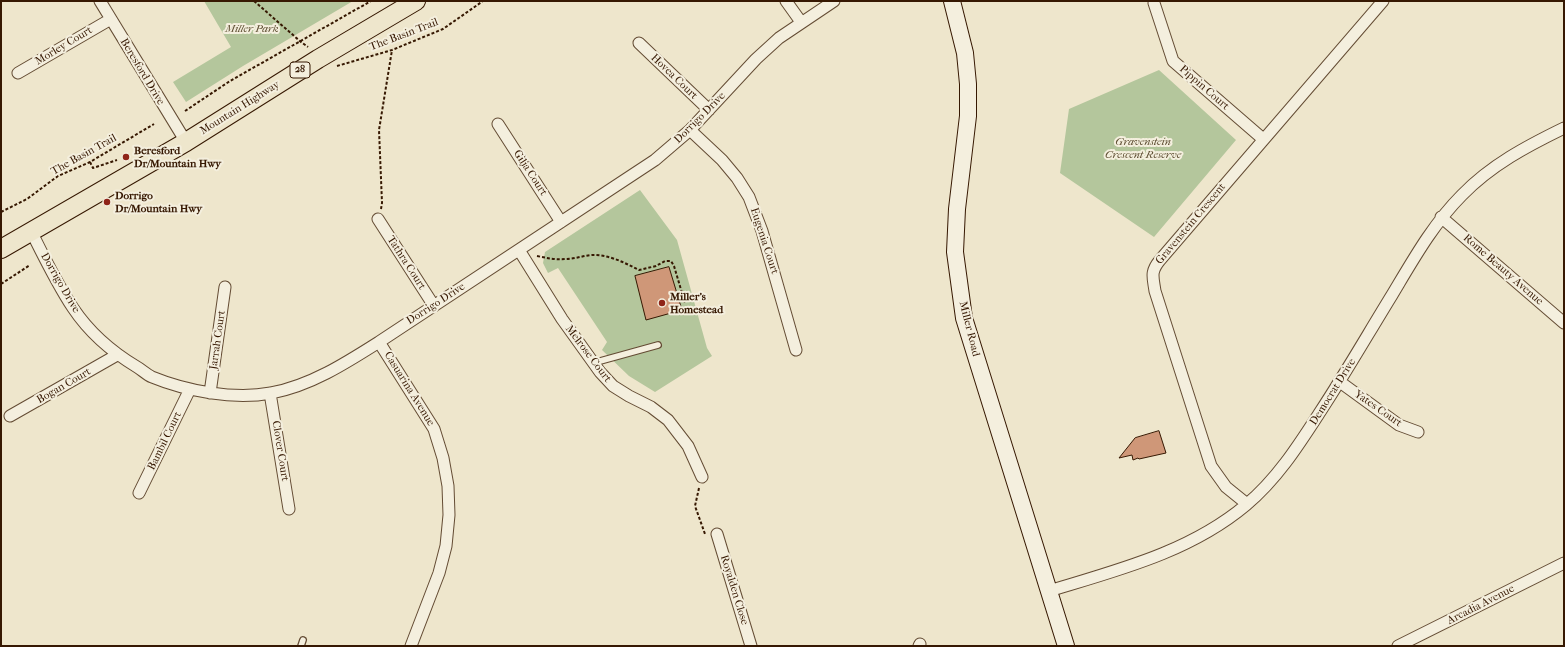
<!DOCTYPE html>
<html>
<head>
<meta charset="utf-8">
<style>
	body { margin:0 }
	#map { position:relative; width:1565px; height:647px; overflow:hidden; background:#eee6cc; font-family:"IM FELL French Canon",serif }
	canvas { display:block }
	.frame { position:absolute; inset:0; border:2px solid #361802; pointer-events:none }
</style>
</head>
<body>
<div id="map">
<canvas width="1565" height="647"></canvas>
<div class="frame"></div>
</div>
<script>
const c = document.querySelector('canvas').getContext('2d');
c.lineJoin = 'round';
function paint(path, color) { c.fillStyle = color; c.fill(path, 'evenodd'); }
function trace(path, color, width, dash) { c.strokeStyle = color; c.lineWidth = width; c.lineCap = dash ? 'butt' : 'round'; c.setLineDash(dash || []); c.stroke(path); }
function drawText(font, color, halo, rows, align = 'center') {
  c.font = font + ' "IM FELL French Canon",serif'; c.lineWidth = 4; c.setLineDash([]); c.textBaseline = 'middle'; c.strokeStyle = halo; c.fillStyle = color; for (const [text, x, y, turn = 0] of rows) {
    c.save(); c.translate(x, y); c.rotate((+turn || 0) * Math.PI / 180); c.textAlign = isNaN(turn) ? turn : align; if (halo) c.strokeText(text, 0, 0); c.fillText(text, 0, 0); c.restore();
  }
}
paint(new Path2D(`
	M204,1H353L243,66L186,102L173,82L231,47Z
	M1159,70L1236,140L1154,237L1060,173L1069,109Z
	M640,190L677,240L707,348L712,356L655,392L629,376L602,350L607,342L558,268L548,273L543,263L545,252Z`), '#b4c69c');
const building = new Path2D(`
	M669,267L682,310L646,320L635,276Z
	M1159,431L1166,453L1139,459L1138,458L1133,460L1132,455L1119,458L1135,438Z`);
paint(building, '#cf9778');
trace(building, '#361802', 1);
const lane = new Path2D(`
	M593,363L658,345
	M301,646L303,640`);
const street = new Path2D(`
	M100,1L186,142
	M786,1L801,22
	M1154,3L1173,61L1263,139
	M639,43L709,110
	M18,73L111,19
	M498,124L561,222
	M690,130L722,160L737,178L749,197L762,231L796,350
	M1441,217L1564,323
	M378,219L434,306
	M31,231C44,257 57,284 73,308C89,332 112,352 137,367C142,370 147,375 152,377C186,391 234,400 271,393C310,386 346,363 379,342L655,160L690,130L756,59L779,38L834,1
	M519,250L562,319L600,372L613,386L629,396L651,407L668,420L688,446L702,477
	M379,342L434,429L443,458L448,486L449,515L446,546L439,573L411,646
	M1340,382L1399,425L1418,432
	M210,393L225,287
	M270,393L289,509
	M10,416L117,355
	M139,493L190,389
	M1247,504L1226,487L1211,466L1155,291C1153,277 1150,272 1160,260L1383,1
	M717,534L751,646
	M1049,591C1118,570 1190,552 1246,505C1277,479 1298,446 1320,412C1345,374 1368,334 1392,295C1413,260 1433,224 1462,195C1491,165 1527,146 1564,128
	M919,646L920,644
	M1398,646L1564,563`);
const secondary = new Path2D(`
	M952,1L965,53L968,84V116L957,209L955,252L964,318L1066,646`);
const primary = new Path2D(`
	M1,249L186,142L318,59L416,1`);
trace(lane, '#644c34', 8);
trace(street, '#644c34', 13);
trace(secondary, '#361802', 18);
trace(primary, '#361802', 20);
trace(new Path2D(`
	M254,1L301,42L308,47
	M337,66L392,50L443,29L483,1
	M185,111L230,81L371,1
	M90,162L93,168L117,160
	M381,209L382,203L379,130L392,50
	M1,212L27,199L58,176L90,162L154,124
	M537,256C547,258 556,260 566,259C575,259 585,255 594,255C610,255 625,263 639,270L656,266L665,261H671L674,266L685,303
	M1,284L30,265
	M699,488L695,506L705,534`), '#361802', 2, [3, 2]);
trace(lane, '#f4efde', 5.5);
trace(street, '#f4efde', 11);
trace(secondary, '#f4efde', 16);
trace(primary, '#eee6cc', 18);
for (const [x, y, r, color] of [
	[126,157,4,"#8f2418"],
	[107,202,4,"#8f2418"],
	[662,303,4,"#8f2418"]
]) { const dot = new Path2D(); dot.arc(x, y, r, 0, 2 * Math.PI); c.fillStyle = color; c.fill(dot); trace(dot, '#f4efde', 1.5); }
for (const [x, y, w] of [
	[300,70,20]
]) { const box = new Path2D(); box.roundRect(x - w / 2, y - 8, w, 16, 3); c.fillStyle = '#f4efde'; c.fill(box); trace(box, '#361802', 1); }
drawText('bold 10px', '#361802', null, [
	["28",300,70]
]);
drawText('italic 11px', '#5c4c30', '#f4efde', [
	["Miller Park",252,29],
	["Gravenstein",1143,142],
	["Crescent Reserve",1143,155]
]);
drawText('11px', '#361802', '#f4efde', [
	["The Basin Trail",404,35,-21],
	["Morley Court",64,46,-31],
	["Beresford Drive",142,72,59],
	["Hovea Court",674,77,44],
	["Pippin Court",1204,88,41],
	["Mountain Highway",240,108,-32],
	["Dorrigo Drive",700,118,-45],
	["The Basin Trail",84,155,-29],
	["Gilja Court",530,173,57],
	["Gravenstein Crescent",1191,224,-50],
	["Eugenia Court",764,241,72],
	["Tathra Court",406,263,57],
	["Rome Beauty Avenue",1503,270,41],
	["Dorrigo Drive",60,283,60],
	["Dorrigo Drive",436,304,-33],
	["Miller Road",969,329,76],
	["Jarrah Court",218,340,-82],
	["Melrose Court",588,354,53],
	["Bogan Court",64,386,-30],
	["Casuarina Avenue",409,389,58],
	["Democrat Drive",1333,392,-58],
	["Yates Court",1378,409,35],
	["Bambil Court",165,441,-64],
	["Clover Court",280,451,81],
	["Royalden Close",734,590,73],
	["Arcadia Avenue",1481,605,-27]
]);
drawText('bold 11px', '#361802', '#f4efde', [
	["Beresford",134,151],
	["Dr/Mountain Hwy",134,164],
	["Dorrigo",115,196],
	["Dr/Mountain Hwy",115,209],
	["Miller's",670,297],
	["Homestead",670,310]
], 'left');
</script>
</body>
</html>
